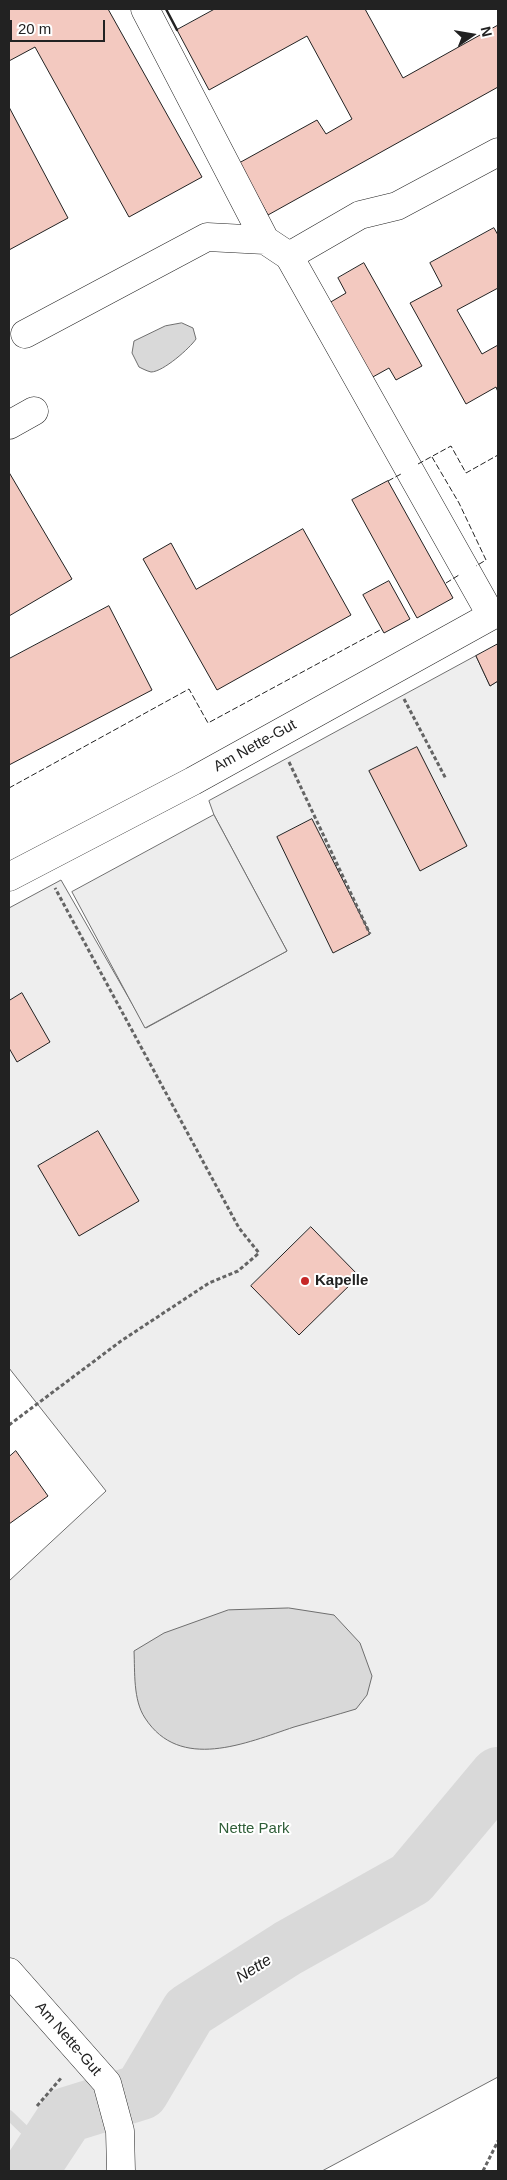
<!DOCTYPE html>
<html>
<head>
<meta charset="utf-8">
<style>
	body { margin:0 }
	#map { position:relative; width:507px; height:2180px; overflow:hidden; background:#fff; font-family:Helvetica,sans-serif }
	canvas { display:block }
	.frame { position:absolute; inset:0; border:10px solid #222; pointer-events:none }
	.north { position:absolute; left:447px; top:10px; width:50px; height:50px; -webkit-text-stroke:4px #fff; paint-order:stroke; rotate:77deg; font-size:14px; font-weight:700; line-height:20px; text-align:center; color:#222 }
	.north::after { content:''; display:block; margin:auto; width:18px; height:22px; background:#222; clip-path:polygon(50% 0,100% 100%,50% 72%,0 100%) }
	.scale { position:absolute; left:10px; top:20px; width:95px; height:22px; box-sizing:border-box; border:2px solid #222; border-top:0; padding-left:6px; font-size:15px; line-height:18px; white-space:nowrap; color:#222; -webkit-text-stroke:4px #fff; paint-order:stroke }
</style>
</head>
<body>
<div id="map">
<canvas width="507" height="2180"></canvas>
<div class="frame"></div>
<div class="north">N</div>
<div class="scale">20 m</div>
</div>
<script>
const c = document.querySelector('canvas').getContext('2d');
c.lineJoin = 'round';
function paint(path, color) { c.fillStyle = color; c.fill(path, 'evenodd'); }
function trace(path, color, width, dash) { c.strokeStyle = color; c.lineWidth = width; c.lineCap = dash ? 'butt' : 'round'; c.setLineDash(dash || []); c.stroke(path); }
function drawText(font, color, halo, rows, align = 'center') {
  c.font = font + ' Helvetica,sans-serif'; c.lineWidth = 4; c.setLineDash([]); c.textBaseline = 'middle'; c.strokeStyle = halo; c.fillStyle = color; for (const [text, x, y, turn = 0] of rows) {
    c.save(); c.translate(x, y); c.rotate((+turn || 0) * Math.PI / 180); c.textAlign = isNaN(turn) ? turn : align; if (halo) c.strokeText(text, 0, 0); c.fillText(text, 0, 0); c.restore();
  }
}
const green = new Path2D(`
	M476,656L490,686L498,681V2077L322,2171H9V1581L106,1491L9,1368V908L61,880L146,1028L287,951L214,815L209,801Z`);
paint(green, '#eee');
trace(green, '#6f6f6f', 1);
const parking = new Path2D(`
	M214,815L287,951L145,1028L72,892Z`);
paint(parking, '#ededed');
trace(parking, '#6f6f6f', 1);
const water = new Path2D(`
	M182,323L193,328L196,339C190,348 163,372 151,372C147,371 143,369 139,367L132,353L134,341L165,326Z
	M289,1608L334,1615L360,1643L372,1676L367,1695L356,1709C336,1715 315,1721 294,1727C246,1743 180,1772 145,1718C133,1700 135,1672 134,1651L164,1633L228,1610Z`);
paint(water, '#d9d9d9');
trace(water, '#6f6f6f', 1);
trace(new Path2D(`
	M9,2115L44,2149`), '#d9d9d9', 10);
trace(new Path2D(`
	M30,2171L67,2115L141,2092L189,2011L288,1948L411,1879L498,1775`), '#d9d9d9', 56);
const building = new Path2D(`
	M9,9H108L202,177L129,217L35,47L9,61Z
	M215,9H365L403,78L498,25V87L268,215L239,163L317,120L326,134L352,119L307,36L209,90L177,30Z
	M9,107L68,218L9,250Z
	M494,228L498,235V288L457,310L482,354L498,345V392L496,387L466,404L410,303L442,286L430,263Z
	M364,263L422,366L396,380L389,368L371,378L329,303L346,293L338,278Z
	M10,474L72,579L9,616V475Z
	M388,481L453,598L417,618L352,500Z
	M303,529L351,615L217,690L143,559L171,543L196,589Z
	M389,581L410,619L384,633L363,595Z
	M109,606L152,690L9,765V659Z
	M498,644V681L490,686L476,656Z
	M417,747L467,846L420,871L369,771Z
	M312,819L370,934L333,953L277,837Z
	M22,993L50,1042L17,1062L9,1048V1001Z
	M98,1131L139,1201L79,1236L38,1166Z
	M311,1227L359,1276L299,1335L251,1286Z
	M16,1451L48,1496L9,1524V1457Z`);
paint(building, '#f3c9c0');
trace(building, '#222', 1);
const minor = new Path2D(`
	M145,9L265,240L289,256L491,615
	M289,256L360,215L397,206L498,152
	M25,334L207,237L265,240
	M9,425L34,411
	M9,877L193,781L498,612
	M9,1972L107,2083L120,2131L121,2171`);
trace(minor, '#222', 29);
trace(new Path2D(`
	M404,699L446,779
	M289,762L370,934
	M9,1425L121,1341L209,1283L238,1271L259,1253L239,1228L55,888
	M37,2106L62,2077
	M483,2171L498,2141`), '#646464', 3, [4, 2.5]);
trace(minor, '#fff', 28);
trace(new Path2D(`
	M432,457L459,503L486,560L476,566
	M418,464L451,446L466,473L498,455
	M388,481L401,474
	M446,583L459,575
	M9,788L189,689L208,723L382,629`), '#222', 1, [6, 2.5]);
trace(new Path2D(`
	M166,9L177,30`), '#222', 2.5);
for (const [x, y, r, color] of [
	[305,1281,5,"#c62828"]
]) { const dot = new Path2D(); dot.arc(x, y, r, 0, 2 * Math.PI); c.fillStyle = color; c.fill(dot); trace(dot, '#fff', 2); }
drawText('15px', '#222', '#fff', [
	["Am Nette-Gut",255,746,-29],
	["Am Nette-Gut",68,2039,49]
]);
drawText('bold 15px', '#222', '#fff', [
	["Kapelle",315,1281]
], 'left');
drawText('15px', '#2f5e38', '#fff', [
	["Nette Park",254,1829]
]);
drawText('italic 16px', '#222', '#fff', [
	["Nette",254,1969,-32]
]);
</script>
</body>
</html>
